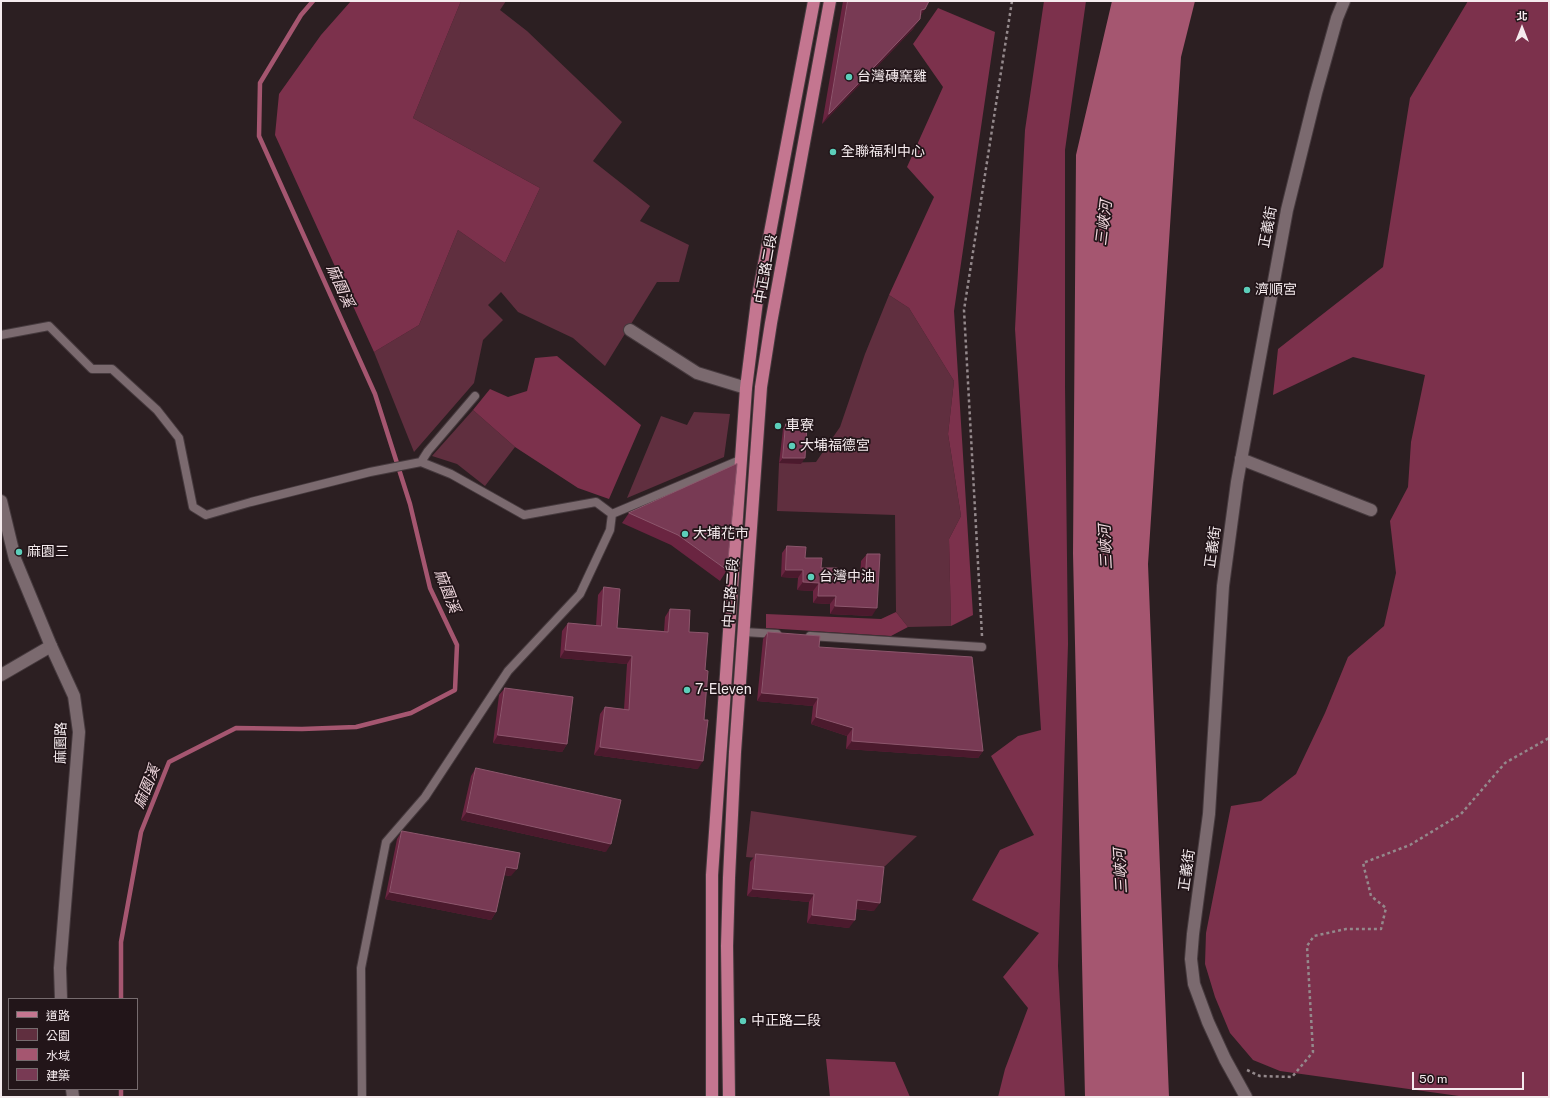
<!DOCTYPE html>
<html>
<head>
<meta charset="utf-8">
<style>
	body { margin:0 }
	#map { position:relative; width:1550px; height:1098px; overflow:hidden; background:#2c1f22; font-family:"Public Sans","Noto Sans TC",sans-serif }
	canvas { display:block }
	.frame { position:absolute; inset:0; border:2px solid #f5ebee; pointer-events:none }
	.legend { position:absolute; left:8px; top:998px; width:130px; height:92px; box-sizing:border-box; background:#221519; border:1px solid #766b6e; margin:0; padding:5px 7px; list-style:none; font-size:12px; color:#f5ebee }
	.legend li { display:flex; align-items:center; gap:8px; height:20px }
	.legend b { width:20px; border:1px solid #766b6e }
	.north { position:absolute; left:1502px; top:8px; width:40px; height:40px; -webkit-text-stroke:3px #221519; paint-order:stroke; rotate:0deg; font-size:11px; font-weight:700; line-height:16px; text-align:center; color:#f5ebee }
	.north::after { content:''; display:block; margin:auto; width:14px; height:18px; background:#f5ebee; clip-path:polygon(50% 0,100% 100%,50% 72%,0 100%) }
	.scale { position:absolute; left:1412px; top:1072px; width:112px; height:18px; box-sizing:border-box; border:2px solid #f5ebee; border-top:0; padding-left:5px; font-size:12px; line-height:14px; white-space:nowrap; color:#f5ebee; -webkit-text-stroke:3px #221519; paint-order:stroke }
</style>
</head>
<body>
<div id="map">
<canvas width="1550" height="1098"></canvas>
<div class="frame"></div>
<ul class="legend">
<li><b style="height:5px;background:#c47690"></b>道路</li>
<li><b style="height:11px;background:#602f3f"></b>公園</li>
<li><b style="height:11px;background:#a55670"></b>水域</li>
<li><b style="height:11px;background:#783a54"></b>建築</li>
</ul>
<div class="north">北</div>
<div class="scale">50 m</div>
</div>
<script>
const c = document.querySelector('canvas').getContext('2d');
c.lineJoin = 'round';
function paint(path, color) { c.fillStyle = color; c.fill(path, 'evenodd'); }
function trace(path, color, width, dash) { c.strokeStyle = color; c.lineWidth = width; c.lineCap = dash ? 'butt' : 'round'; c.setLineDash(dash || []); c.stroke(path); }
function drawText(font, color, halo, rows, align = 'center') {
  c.font = font + ' "Public Sans","Noto Sans TC",sans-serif'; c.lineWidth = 3.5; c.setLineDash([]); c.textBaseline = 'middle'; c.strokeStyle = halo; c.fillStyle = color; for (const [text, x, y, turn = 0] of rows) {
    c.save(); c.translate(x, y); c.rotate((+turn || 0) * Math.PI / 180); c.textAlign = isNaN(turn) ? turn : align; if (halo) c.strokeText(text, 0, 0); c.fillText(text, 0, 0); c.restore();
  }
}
paint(new Path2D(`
	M461,1H506L500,10L527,31L622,122L593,161L650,206L640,221L689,245L679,282H657L605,366L573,338L518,312L501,292L488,305L503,320L483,340L474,383L414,452L374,352L419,325L458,230L505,263L540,188L413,118Z
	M889,295L909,308L954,381L948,434L961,516L949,539L951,626L908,627L896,612L895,515L777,511L779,463L816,462L840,427L865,354Z
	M473,410L515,447L485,486L457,464L432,456Z
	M694,412L730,414L724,457L627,498L661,416L687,425Z
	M751,811L917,836L882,869L746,857Z`), '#602f3f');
paint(new Path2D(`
	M351,1H461L413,118L540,188L505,263L458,230L419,325L374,352L275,135L279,94L321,35Z
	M1044,1H1086L1065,150V386L1068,644L1058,966L1065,1097H998L1005,1069L1028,1008L1003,977L1039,933L972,900L1000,850L1034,835L991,756L1018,736L1041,730L1015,329L1025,130Z
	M1468,1H1549V1097H1466L1280,1071L1253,1060L1230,1033L1215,997L1205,964L1206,933L1231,806L1261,801L1296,774L1325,713L1348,657L1384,626L1396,573L1390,521L1408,487L1411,442L1425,375L1353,357L1273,395L1278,349L1383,267L1410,98Z
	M938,8L995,32L954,311L973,615L951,626L949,539L961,516L948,434L954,381L909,308L889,295L934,197L907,167L943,87L913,44Z
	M557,356L641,425L609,499L578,488L515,447L473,410L490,389L508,397L527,391L535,358Z
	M896,612L908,627L891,636L766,628V614L881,619Z
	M826,1059L895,1062L910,1097H830Z`), '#7c314c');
paint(new Path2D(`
	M1112,1H1195L1181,57L1148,564L1169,1097H1085L1073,553L1076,155Z`), '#a55670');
trace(new Path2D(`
	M121,999V942L141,832L169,762L236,728L302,729L356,727L411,713L455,690L457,645L430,588L410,504L375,394L259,136L260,83L301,15L313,1
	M121,1089V1097`), '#a55670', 4.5);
const lane = new Path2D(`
	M1,335L49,326L92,369H112L157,410L179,438L193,507L206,515L251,502L370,472L421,462L451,474L524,515L596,502L612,514L610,530L580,594L508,671L425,797L386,842L361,968L362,1097
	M421,462L428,451L475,396
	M612,514L740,460
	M744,632L777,634
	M810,636L982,647`);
const street = new Path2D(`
	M630,330L697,373L746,388
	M1241,459L1371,510
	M1,675L51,646`);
const secondary = new Path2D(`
	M1,501L15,559L51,646L74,696L79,732L60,968L61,999
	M72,1089L73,1097
	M1246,1097L1225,1059L1208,1022L1194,984L1191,959L1193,934L1209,814L1223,586L1237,482L1287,210L1316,93L1337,18L1344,1`);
const primary = new Path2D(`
	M712,1097V875L746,388L757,301L814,1
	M729,1097L727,946L729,878L735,752L761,387L771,323L830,1`);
trace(lane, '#463a3e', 10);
trace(street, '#463a3e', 14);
trace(secondary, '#463a3e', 14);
trace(primary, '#463a3e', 14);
trace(new Path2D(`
	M982,636L964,310L1012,1
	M1247,1070L1260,1076L1292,1077L1313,1052L1307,946L1314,936L1346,929H1381L1386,908L1371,896L1363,863L1410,845L1461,814L1505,763L1549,738`), '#94898c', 2.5, [3, 3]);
trace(lane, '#7b6a6f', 8);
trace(street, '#7b6a6f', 12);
trace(secondary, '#7b6a6f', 12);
trace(primary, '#c47690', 12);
paint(new Path2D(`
	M843,1H929L913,29L822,124Z
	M786,424L801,464L779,463L783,429Z
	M737,464L727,570L720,581L671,545L622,523L629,513Z
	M787,546L837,579L860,580L861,561L867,554L872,616L830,614V604L813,603V591L797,590L798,578L781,577L782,553Z
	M604,587L617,628L664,631L665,617L670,609L689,632L698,769L594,755L600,714L605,707L624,709L627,664L560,658L562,631L568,623L596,626L598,595Z
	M768,632L819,647L983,751L978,758L846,749L847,736L811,724L813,706L757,701L763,639Z
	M505,688L567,744L562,752L493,743L499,695Z
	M476,768L606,852L461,820L471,776Z
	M402,831L511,876L504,875L496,912L491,920L385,899L397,839Z
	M756,854L874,911L856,909L849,928L807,923L809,902L747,896L750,862Z`), '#6a2541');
paint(new Path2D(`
	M925,9L918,20L921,10Z
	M920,19L913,29L822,124L829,114Z
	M783,458H805L801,464L779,463Z
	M786,570H803L798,578L781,577Z
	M803,582L819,583L813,591L797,590Z
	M818,596H836L830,604L813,603Z
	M835,606L877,608L872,616L830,614Z
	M565,650L632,656L627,664L560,658Z
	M762,693L818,698L813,706L757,701Z
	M816,717L853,728L847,736L811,724Z
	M498,735L567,744L562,752L493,743Z
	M852,741L983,751L978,758L846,749Z
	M600,747L703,761L698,769L594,755Z
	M467,812L611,844L606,852L461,820Z
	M506,867L517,869L511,876L500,874Z
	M753,889L814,894L809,902L747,896Z
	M390,892L496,912L491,920L385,899Z
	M857,900L880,903L874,911L851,908Z
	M812,915L855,920L849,928L807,923Z`), '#4b1a2d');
const building = new Path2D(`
	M848,1H929L925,9L921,10L920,19L829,114Z
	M786,424L807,425L805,458H783Z
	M737,464L727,570L678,535L629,513Z
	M787,546L806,547L805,558H822L821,568H838L837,579L865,580L867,554H880L877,608L835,606L836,596H818L819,583L803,582V570H786Z
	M604,587L620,589L617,628L668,632L670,609L690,610L689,632L708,633L705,670L708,671L704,720H708L703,761L600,747L605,707L629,710L632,656L565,650L568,623L601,626Z
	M768,632L820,636L819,647L972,657L983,751L852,741L853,728L816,717L818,698L762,693Z
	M505,688L573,697L567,744L498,735Z
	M476,768L621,800L611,844L467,812Z
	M402,831L520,853L517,869L506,867L496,912L390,892Z
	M756,854L884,867L880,903L857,900L855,920L812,915L814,894L753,889Z`);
paint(building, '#783a54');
trace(building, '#8c566c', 1);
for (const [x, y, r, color] of [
	[849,77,4,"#5cceba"],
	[833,152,4,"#5cceba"],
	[1247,290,4,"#5cceba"],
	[778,426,4,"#5cceba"],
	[792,446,4,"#5cceba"],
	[685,534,4,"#5cceba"],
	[19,552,4,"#5cceba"],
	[811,577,4,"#5cceba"],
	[687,690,4,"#5cceba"],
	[743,1021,4,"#5cceba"]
]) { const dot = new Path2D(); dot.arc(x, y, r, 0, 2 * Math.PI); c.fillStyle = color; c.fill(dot); trace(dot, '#221519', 1.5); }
drawText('14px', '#f5ebee', '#221519', [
	["台灣磚窯雞",857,77],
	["全聯福利中心",841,152],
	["濟順宮",1255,290],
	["車寮",786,426],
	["大埔福德宮",800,446],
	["大埔花市",693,534],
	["麻園三",27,552],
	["台灣中油",819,577],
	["7-Eleven",695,690],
	["中正路二段",751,1021]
], 'left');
drawText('14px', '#f5ebee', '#221519', [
	["正義街",1268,227,-79],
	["中正路二段",766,269,-80],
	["正義街",1213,547,-82],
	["中正路二段",731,593,-86],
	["麻園路",61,743,-89],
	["正義街",1187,870,-82]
]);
drawText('italic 15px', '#f1d9df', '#221519', [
	["三峽河",1104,223,-83],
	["麻園溪",340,286,66],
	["三峽河",1106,547,-93],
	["麻園溪",447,591,69],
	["麻園溪",147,787,-68],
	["三峽河",1121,871,-93]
]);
</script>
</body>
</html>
